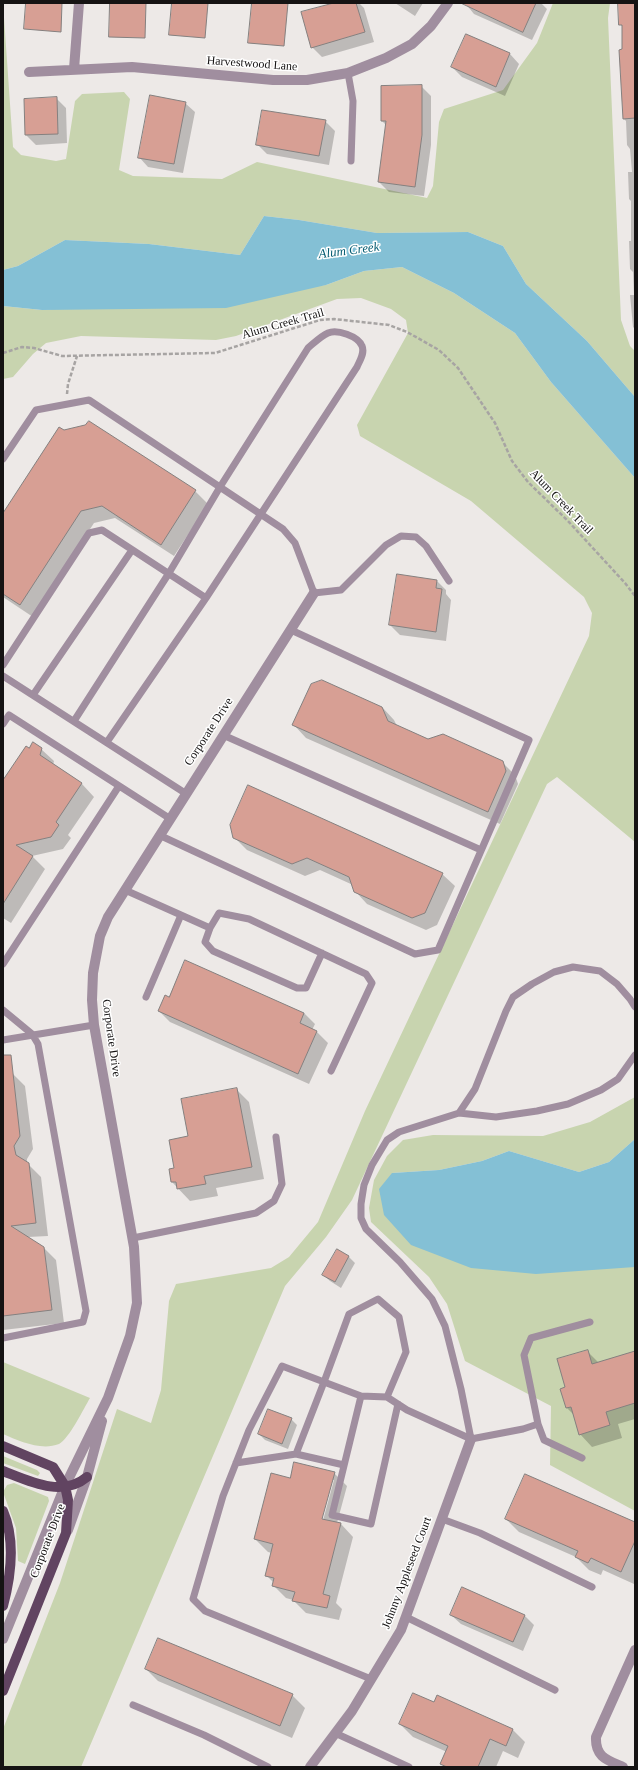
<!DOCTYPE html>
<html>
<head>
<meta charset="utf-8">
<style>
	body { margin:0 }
	#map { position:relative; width:638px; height:1770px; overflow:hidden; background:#ede9e7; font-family:Georgia,serif }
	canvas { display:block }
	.frame { position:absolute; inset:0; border:4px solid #151313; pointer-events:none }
</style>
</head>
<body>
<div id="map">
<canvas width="638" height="1770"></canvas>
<div class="frame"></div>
</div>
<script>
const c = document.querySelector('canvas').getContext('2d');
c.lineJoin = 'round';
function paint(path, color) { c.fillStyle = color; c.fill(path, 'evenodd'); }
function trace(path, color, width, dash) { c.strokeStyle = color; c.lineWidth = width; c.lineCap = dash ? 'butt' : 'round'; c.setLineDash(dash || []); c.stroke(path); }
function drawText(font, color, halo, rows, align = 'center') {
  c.font = font + ' Georgia,serif'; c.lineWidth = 3; c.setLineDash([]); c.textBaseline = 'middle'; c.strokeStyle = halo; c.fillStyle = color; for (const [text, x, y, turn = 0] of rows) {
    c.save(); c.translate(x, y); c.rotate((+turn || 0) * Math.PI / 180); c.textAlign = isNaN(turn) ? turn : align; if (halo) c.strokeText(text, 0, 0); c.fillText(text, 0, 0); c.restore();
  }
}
paint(new Path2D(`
	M3,3L13,147L21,155L56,161L66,159L75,101L82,94L124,92L130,99L119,170L133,176L222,179L257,162L427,198L433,186L439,122L444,109L503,90L537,43L553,3H610L608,18L621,320L630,346L635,351V397L587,341L526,284L503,246L468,232L377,233L299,220L264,216L240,255L149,244L65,240L18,266L3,270Z
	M402,267L454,293L515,333L551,382L635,478V842L557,777L547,784L352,1200L326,1237L285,1286L81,1767H3V1729L60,1583L117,1409L151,1423L161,1390L169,1301L176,1284L271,1268L289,1257L318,1222L365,1111L589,636L592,613L584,597L471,501L360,436L357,425L408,333L406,320L391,309L361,298L337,299L236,336L216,340L81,336L46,343L33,354L13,377L3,379V306L42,310L326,285L364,271Z
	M635,1097V1139L609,1162L579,1172L509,1151L482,1161L439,1170L392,1173L630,1267H635V1511L550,1465L551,1406L465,1361L447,1304L429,1277L371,1222L369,1208L374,1180L387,1156L403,1140L433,1135L543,1136L590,1122Z
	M3,1362L90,1398C84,1408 69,1439 59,1444C41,1451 19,1441 3,1434Z
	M3,1456L37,1470L40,1473L38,1476L3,1463Z
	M14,1483L48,1497L49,1501L25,1564L18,1561L16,1528L3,1492L7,1485Z`), '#c8d4af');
paint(new Path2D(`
	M264,216L299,220L377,233L468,232L503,246L526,284L587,341L635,397V478L551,382L515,333L454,293L402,267L364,271L326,285L226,308L42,310L3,306V270L18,266L65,240L149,244L240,255Z
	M635,1139V1267L536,1274L471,1268L411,1245L384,1215L379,1189L392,1173L439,1170L482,1161L509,1151L579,1172L609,1162Z`), '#84c0d5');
paint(new Path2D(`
	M338,3H359L364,8L374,42L322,57L312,47Z
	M395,3H423L415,16Z
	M465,3H541L547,9L532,40L474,14Z
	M619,3H635V329L633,327L630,295H634L633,272L630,269L629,241H631V201L629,199L628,172H632L630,149L627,145L626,121L624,119L623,27L620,24Z
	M466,35L510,54L519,64L505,96L462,77L452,67Z
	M421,86L431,96V145L424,196L389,192L379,182L387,126L382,121Z
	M56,98L66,108L67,143L36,145L26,135L25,100Z
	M185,103L195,112L183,173L148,167L139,157Z
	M325,121L335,131L329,165L267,154L258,145Z
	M195,491L208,504L174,556L115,518L94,523L33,617L3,597V515Z
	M437,581L446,590V594L451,600L446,641L400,635L390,625Z
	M382,707L394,720L397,726L428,740L502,762L515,775L518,784L500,824L306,738L294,725Z
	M29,749H41L54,761L53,765L82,784L94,797L68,835L71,838L63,849L32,856L45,869L11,923L3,918V782Z
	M234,837L442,874L455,886L437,925L426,930L367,904L355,891L353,885L320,870L305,876L247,850Z
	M159,1011L304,1013L315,1024L312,1030L317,1032L328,1043L309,1084L170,1022Z
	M12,1073L25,1086L33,1149L27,1159V1163L41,1177L48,1236L28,1237L44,1248L56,1260L64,1323L3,1330V1075Z
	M237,1090L249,1102L264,1179L216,1188L218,1196L190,1201L172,1182L175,1169L189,1137Z
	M337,1250L349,1257L355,1263L341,1288L330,1281L323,1275Z
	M587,1351L599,1363L635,1352V1419L618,1424L622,1438L592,1447L580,1434L574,1415L567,1408Z
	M291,1419L297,1425L288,1449L265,1440L259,1434Z
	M334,1473L347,1486L337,1523L341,1524L353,1537L336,1603L342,1609L339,1620L306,1613L293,1600L286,1598L274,1586V1583L266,1575L272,1553L268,1552L255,1539L291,1479ZM332,1480H334L322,1524L320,1523Z
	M506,1519L635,1523L634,1584L603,1570L601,1575L589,1570L576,1557L519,1532Z
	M451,1615H524L534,1625L523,1651L461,1624Z
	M146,1669L292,1695L305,1708L292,1738L158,1681Z
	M438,1696L513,1730L525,1742L518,1758L503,1751L496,1767H445L441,1764L447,1752L413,1737L400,1724L434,1704Z`), '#0003');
const building = new Path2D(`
	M26,3H62L61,32L24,29Z
	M110,3H146L145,38L109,37Z
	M172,3H208L205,38L169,35Z
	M252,3H288L284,46L248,43Z
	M334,3H356L365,32L311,48L301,12Z
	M461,3H536L523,32Z
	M618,3H635V118L623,119L619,50L622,49V25H619Z
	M466,34L510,53L496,87L451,67Z
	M422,85V135L415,187L378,182L386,121H381V86Z
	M150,95L186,102L174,164L138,158Z
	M57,97L58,134L25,135L24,99Z
	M262,110L326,120L319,156L256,145Z
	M89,421L196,490L161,545L102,506L81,511L20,605L3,594V513L59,427L64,430L85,425Z
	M397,574L437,580L436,588L442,589L436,632L389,625Z
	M322,680L382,707L388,721L428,739L443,734L503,761L506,771L488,812L292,725L311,684Z
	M33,742L42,748L40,755L82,783L56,822L59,825L51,837L16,845L33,856L3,904V780L26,746L29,748Z
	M248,785L443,873L425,913L412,918L354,892L349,877L307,858L292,864L233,838L230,825Z
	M185,960L304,1013L300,1023L317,1031L298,1074L158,1011L165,995L169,997Z
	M3,1055H11L20,1136L14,1146L16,1155L29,1163L36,1223L11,1226L44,1247L52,1310L3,1316Z
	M237,1088L252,1167L204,1176L206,1184L177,1189L176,1182H171L169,1169L174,1168L169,1140L188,1136L181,1099Z
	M337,1249L349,1256L335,1282L322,1275Z
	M588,1350L592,1364L635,1351V1403L606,1412L610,1425L579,1435L571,1407L566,1408L560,1389L565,1387L557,1359Z
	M268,1409L292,1418L282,1444L258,1434Z
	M294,1462L335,1472L322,1519L341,1523L323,1594L330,1596L327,1608L292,1601L295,1592L272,1586L274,1578L265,1576L273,1544L254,1539L271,1473L290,1478Z
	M525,1474L635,1522V1541L621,1572L591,1558L588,1563L575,1557L578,1551L505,1519Z
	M462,1587L525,1615L513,1642L450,1615Z
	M158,1638L293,1694L280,1726L145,1669Z
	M413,1693L434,1702L437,1695L513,1729L506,1746L490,1739L478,1767H447L440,1764L448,1746L399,1724Z`);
paint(building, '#d79f94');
trace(building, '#84807f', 1);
trace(new Path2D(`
	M3,353L22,347L34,348L62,356L215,353L320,320L334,319L389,325L407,332L439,350L458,368L495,423L512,461L528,482L568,521L625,583L635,596
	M67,394L68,384L77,356`), '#a7a4a3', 2.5, [4, 2]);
trace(new Path2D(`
	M348,73L353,101L351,161
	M3,459L36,410L89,400L283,529L295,543L314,593L341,590L386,545L401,536L416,537L426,546L449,581
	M3,665L89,533L102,530L206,598L107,742
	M3,676L185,793
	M33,695L132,550
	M74,721L169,573L220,487L308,348C314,343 321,336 328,333C337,329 358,336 362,346C365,353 360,360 357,367L206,598
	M3,724L9,715L169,818
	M223,735L481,850
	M159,835L415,954L438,950L529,740L291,630
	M125,890L210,928L219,913L249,919L366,974L372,983L331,1071
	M210,928L205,942L213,951L297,988H306L322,953
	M3,964L119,786
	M146,997L181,915
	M3,1010L32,1034L38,1044L86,1311L83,1322L3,1338
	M3,1040L94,1025
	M459,1113L475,1089L506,1011L513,997L532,984L554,972L573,967L600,971L617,984L630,999L635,1007
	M133,1238L256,1213L274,1201L282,1184L276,1137
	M398,1404L371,1524L332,1515L361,1396L387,1397L407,1410L471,1439L523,1429L538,1424L524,1355L531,1338L590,1322
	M538,1424L544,1440L582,1458
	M471,1439L461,1389L445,1326L432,1299L400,1262L366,1229L361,1218V1204L364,1185L372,1165L387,1140L399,1132L459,1113L496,1117L537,1111L568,1104L601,1090L618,1079L635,1055
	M296,1454L344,1465
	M236,1463L296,1454L324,1382L361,1396
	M442,1519L480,1533L592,1587
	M406,1617L555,1690
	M371,1679L205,1611L193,1599L223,1496L249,1430L282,1366L324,1382L349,1314L378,1299L399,1317L406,1352L387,1397
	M133,1705L204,1735L268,1767
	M335,1733L409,1767`), '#a08e9f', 7);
trace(new Path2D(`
	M74,69L79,3
	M29,72L132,67L273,80H307L348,73L386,58L412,44L431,26L448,3
	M68,1530L87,1477L102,1421
	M3,1639L65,1486L108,1398L130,1336L137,1303L134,1247L94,1025L92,1000L93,973L100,936L108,917L314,593
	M310,1767L352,1711L401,1630L471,1439
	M623,1767C607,1760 595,1757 596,1737L635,1650`), '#a08e9f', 10);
trace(new Path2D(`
	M3,1446L53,1467L65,1486L68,1500L66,1533L3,1691
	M3,1471C29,1481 62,1498 87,1477
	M3,1511C16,1541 11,1576 3,1606`), '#614461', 10);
drawText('12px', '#151313', '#fff', [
	["Harvestwood Lane",252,64,4],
	["Alum Creek Trail",283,324,-16],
	["Alum Creek Trail",561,502,46],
	["Corporate Drive",209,732,-57],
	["Corporate Drive",111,1038,82],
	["Corporate Drive",48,1541,-69],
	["Johnny Appleseed Court",407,1573,-69]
]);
drawText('italic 13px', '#055c71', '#fff', [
	["Alum Creek",349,251,-7]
]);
</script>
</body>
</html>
